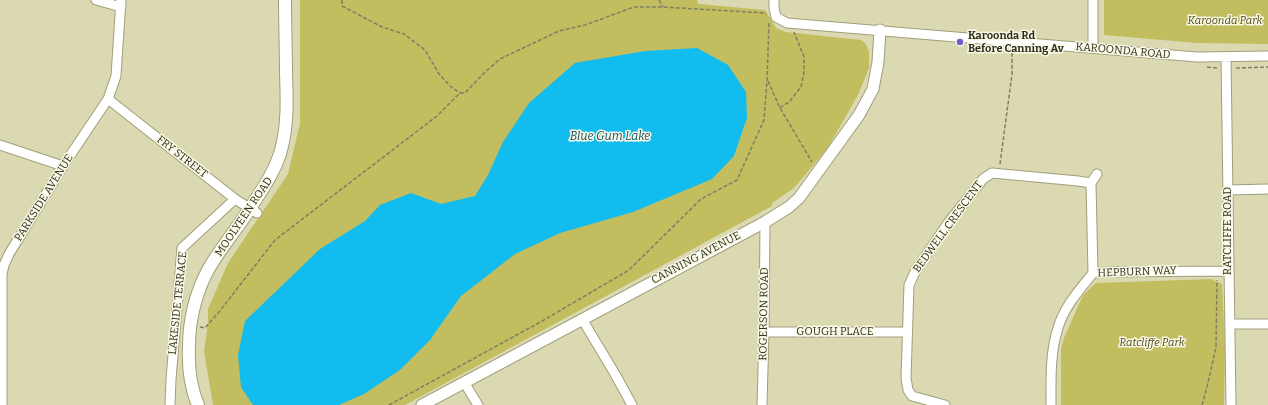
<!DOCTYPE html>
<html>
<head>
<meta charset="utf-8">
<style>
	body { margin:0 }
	canvas { display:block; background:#dad9b2 }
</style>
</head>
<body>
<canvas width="1268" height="405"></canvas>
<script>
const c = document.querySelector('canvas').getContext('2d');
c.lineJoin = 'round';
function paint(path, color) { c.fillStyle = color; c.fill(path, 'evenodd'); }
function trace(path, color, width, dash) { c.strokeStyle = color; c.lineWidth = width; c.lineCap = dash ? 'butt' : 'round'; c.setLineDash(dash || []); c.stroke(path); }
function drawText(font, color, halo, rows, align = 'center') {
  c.font = font + ' Bitter,serif'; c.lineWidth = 3; c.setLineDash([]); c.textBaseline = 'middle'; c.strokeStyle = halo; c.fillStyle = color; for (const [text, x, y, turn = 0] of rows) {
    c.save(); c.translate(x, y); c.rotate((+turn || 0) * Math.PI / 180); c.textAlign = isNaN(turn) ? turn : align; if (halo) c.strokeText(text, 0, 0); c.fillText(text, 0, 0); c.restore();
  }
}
paint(new Path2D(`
	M300,0H697L698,4L765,10L776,28L786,32L861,40L866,44L869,52V68L858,95L827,149L794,188L772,203V206L405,405H213L204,352L208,323V309L228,263L288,174L300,123Z
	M1104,0H1268V44L1197,43L1104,35Z
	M1211,279L1222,284L1225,346L1224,405H1061V349L1064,338L1083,295L1096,283Z`), '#c2bd5e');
paint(new Path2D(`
	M697,48L728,65L746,92L747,118L734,156L712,179L633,212L560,233L515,254L461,296L430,340L400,370L364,394L339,405H253L241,387L238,355L245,321L320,249L365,221L380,205L411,193L441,204L475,196L488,175L503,142L529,103L575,63L645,51Z`), '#12bcee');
const minor = new Path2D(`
	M96,0L121,7
	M774,0V8L776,17L787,23L1197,57L1268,56
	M1093,0V48
	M1226,57L1231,405
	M108,99L235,199L257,213
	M0,145L63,166
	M1091,183L1097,174
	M1228,190L1268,189
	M582,319L615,374L632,405
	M1230,324H1268
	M764,332H907
	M464,382L478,405
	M2,405V274L4,265L9,254L63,166L108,99L116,76L121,0
	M170,405L171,379L182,248L235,199
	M762,405L764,332L765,222
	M945,405L912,396L908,390L906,378L909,285L916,270L948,223L983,179L992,173L1078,181L1091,183L1093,273
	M1051,405C1051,380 1050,352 1058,328C1064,307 1080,289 1093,273L1111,272L1228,271`);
const tertiary = new Path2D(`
	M422,405L765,222L789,207L799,198L859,115L873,89L878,62L880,30`);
const secondary = new Path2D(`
	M198,405C190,386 188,366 189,346C189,320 196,292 208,270C219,250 237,229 249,210C261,191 273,175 280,154C288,127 287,101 286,73C286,49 285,24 285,0`);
trace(minor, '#a09f7a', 11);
trace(tertiary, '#a09f7a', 13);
trace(secondary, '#a09f7a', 14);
trace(new Path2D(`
	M342,0V6L382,27L404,34L425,50L439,74L450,86L460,93
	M659,0L663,7
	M1207,67L1217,68
	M1236,68L1268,67
	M768,81L780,108L812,162
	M780,108L790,101L801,87L804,72V57L794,32
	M1000,164L1012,74V50
	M200,327L205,328L219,312L275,240L437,116L460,93H465L484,73L500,59L559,31L585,25L634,7H663L765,13L766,14
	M389,405L544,320L629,270L701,199L737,180L764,120L767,81L769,23
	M1202,405L1207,387L1216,347L1217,280`), '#7f7e64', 1.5, [4, 2]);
trace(minor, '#fff', 9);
trace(tertiary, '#fff', 11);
trace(secondary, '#fff', 12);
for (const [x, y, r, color] of [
	[960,42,4,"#6f5bd5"]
]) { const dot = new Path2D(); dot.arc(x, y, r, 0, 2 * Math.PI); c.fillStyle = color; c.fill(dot); trace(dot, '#f9f9e5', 1.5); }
drawText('italic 11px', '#4d4b1b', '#f9f9e5', [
	["Karoonda Park",1225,21],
	["Ratcliffe Park",1152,343]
]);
drawText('bold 11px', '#2f2f20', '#f9f9e5', [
	["Karoonda Rd",968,36],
	["Before Canning Av",968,49]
], 'left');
drawText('11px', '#2f2f20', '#f9f9e5', [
	["KAROONDA ROAD",1123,51,5],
	["FRY STREET",182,157,38],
	["PARKSIDE AVENUE",44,198,-58],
	["MOOLYEEN ROAD",244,217,-56],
	["BEDWELL CRESCENT",948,227,-54],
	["RATCLIFFE ROAD",1228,231,-90],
	["CANNING AVENUE",696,258,-28],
	["HEPBURN WAY",1137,272,-2],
	["LAKESIDE TERRACE",178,303,-84],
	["ROGERSON ROAD",764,314,-89],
	["GOUGH PLACE",835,332]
]);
drawText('italic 12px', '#144f64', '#f9f9e5', [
	["Blue Gum Lake",610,137]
]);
</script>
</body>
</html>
